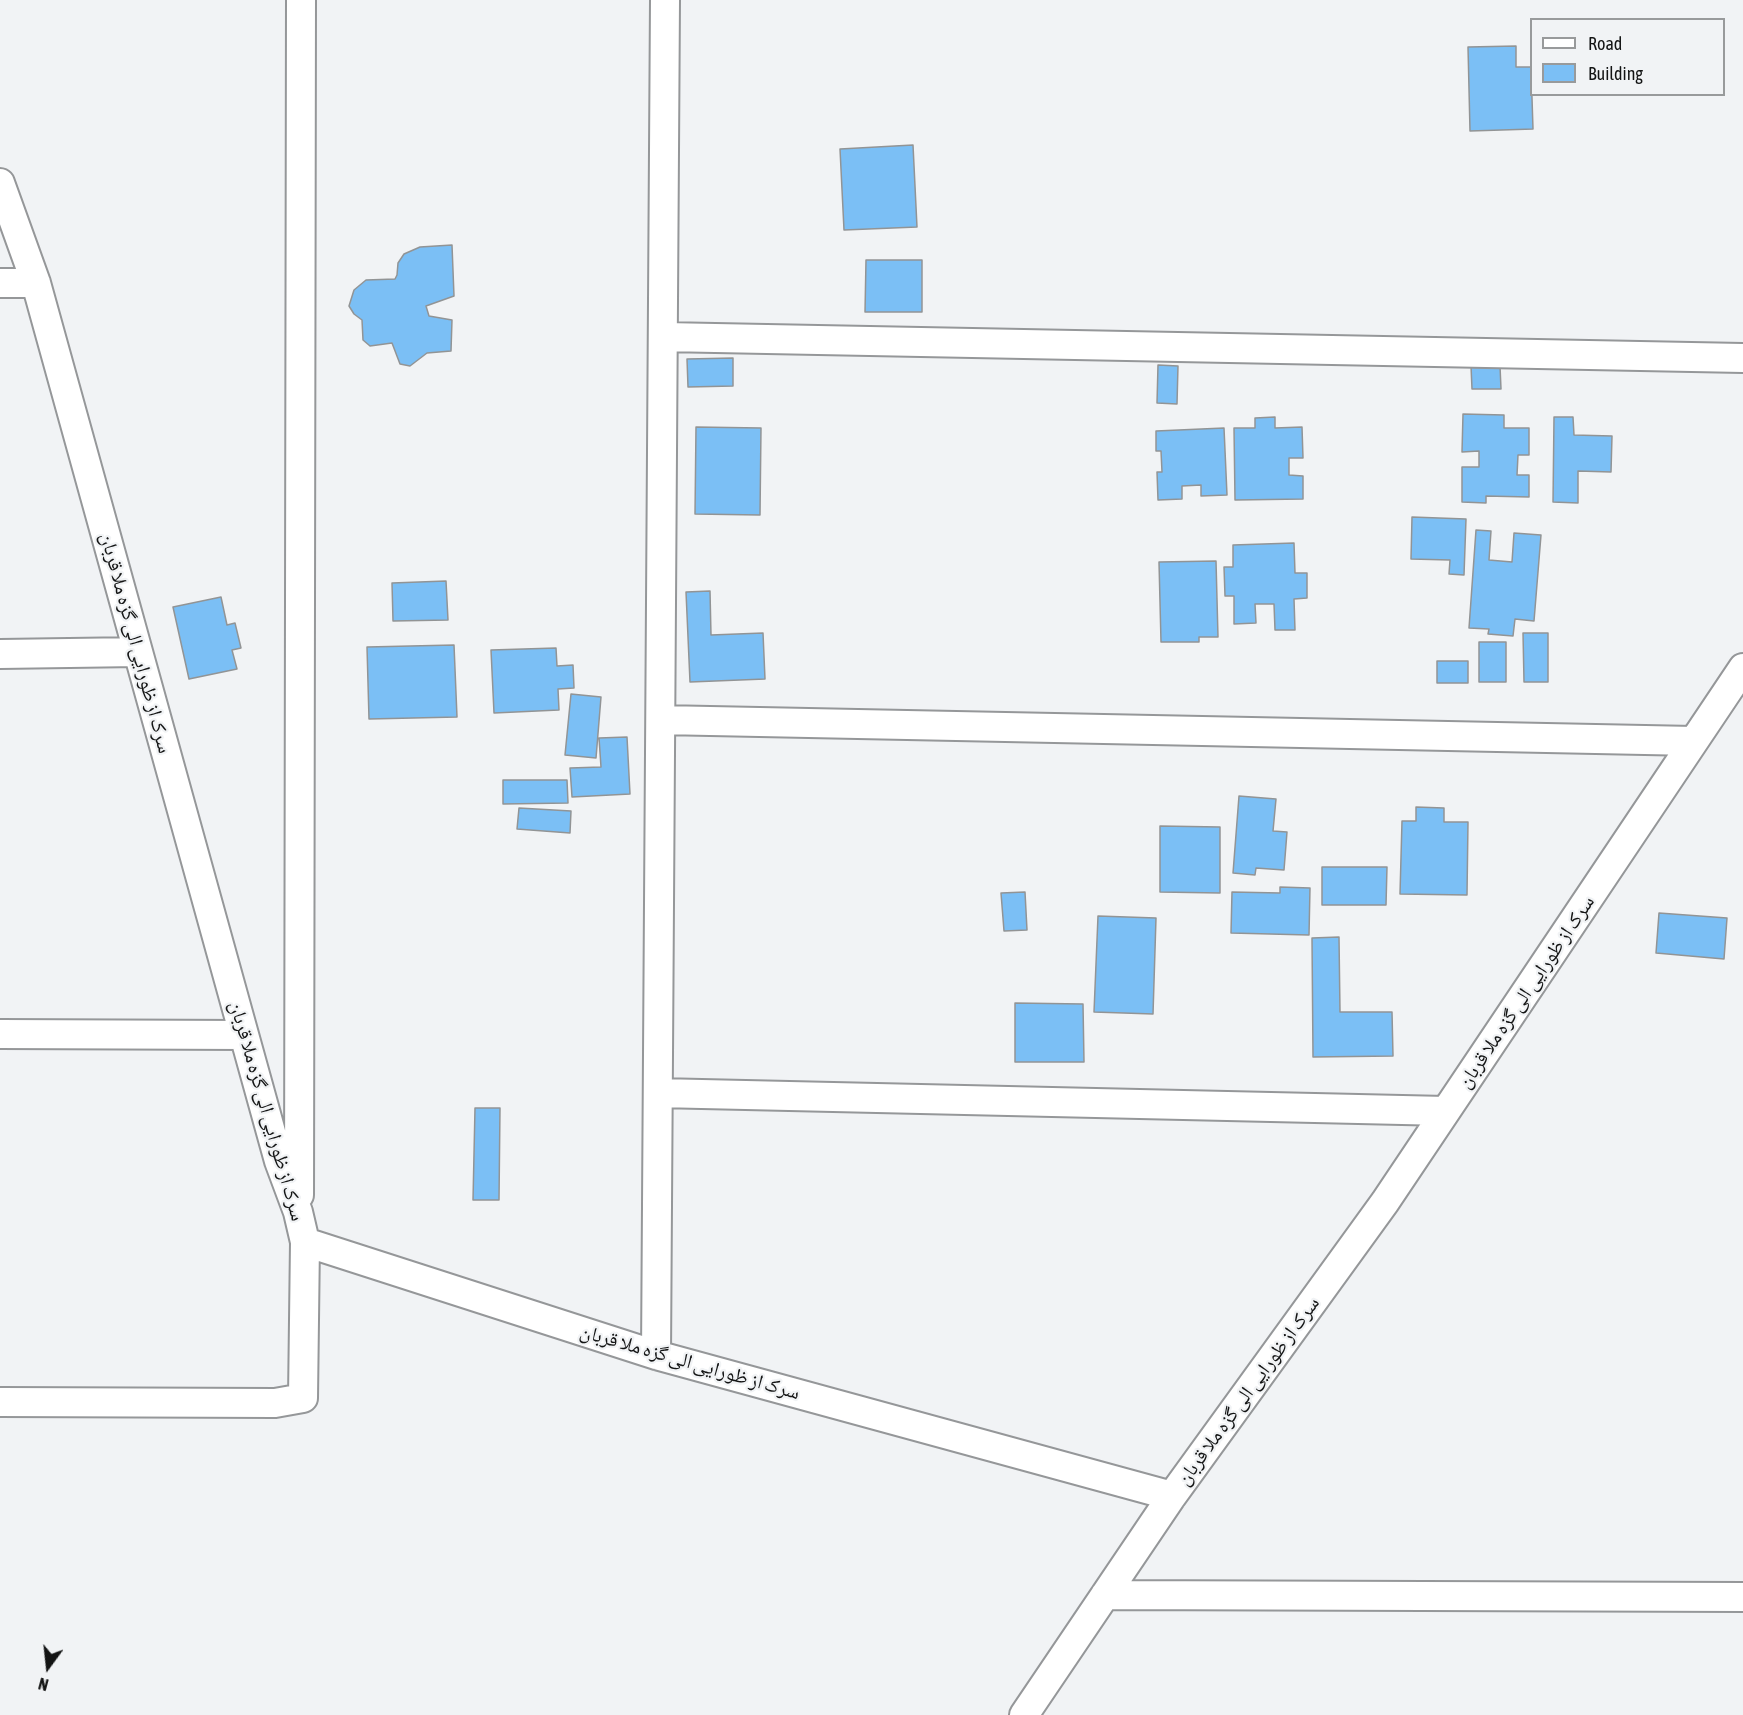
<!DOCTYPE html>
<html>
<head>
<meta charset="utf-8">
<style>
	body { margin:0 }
	#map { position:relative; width:1743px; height:1715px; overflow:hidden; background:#f1f3f5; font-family:"Asap Condensed",sans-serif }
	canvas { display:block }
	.legend { position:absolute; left:1530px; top:18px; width:195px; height:78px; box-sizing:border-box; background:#f1f3f5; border:2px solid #989a9b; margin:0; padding:8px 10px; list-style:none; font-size:18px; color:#131414 }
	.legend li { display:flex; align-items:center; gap:12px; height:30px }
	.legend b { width:30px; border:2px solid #989a9b }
	.north { position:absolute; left:18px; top:1637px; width:60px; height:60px; -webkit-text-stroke:4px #f1f3f5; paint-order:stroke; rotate:195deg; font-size:16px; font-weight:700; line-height:24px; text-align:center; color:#131414 }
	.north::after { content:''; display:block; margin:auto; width:21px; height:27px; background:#131414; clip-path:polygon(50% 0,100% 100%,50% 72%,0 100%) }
</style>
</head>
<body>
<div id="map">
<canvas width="1743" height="1715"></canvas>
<ul class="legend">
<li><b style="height:8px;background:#fff"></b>Road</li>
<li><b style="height:16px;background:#7bbff5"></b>Building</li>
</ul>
<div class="north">N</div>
</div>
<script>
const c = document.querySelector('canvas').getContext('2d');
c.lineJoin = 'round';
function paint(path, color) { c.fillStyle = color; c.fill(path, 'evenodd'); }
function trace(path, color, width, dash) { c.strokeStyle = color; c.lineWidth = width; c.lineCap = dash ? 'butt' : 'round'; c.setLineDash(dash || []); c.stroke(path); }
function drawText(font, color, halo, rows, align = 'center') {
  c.font = font + ' "Asap Condensed","Noto Naskh Arabic",sans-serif'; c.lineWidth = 4.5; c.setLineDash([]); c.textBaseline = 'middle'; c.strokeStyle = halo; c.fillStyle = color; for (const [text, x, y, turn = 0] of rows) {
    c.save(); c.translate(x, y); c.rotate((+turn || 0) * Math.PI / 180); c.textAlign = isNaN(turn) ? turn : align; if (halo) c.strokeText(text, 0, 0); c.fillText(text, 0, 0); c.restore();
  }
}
const building = new Path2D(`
	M1516,46V67H1531L1533,129L1470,131L1468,47Z
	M913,145L917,227L844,230L840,149Z
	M452,245L454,296L426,306L429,316L452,320L451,351L427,353L410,366L400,364L392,343L370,346L363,340L362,320L354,314L349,306L354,290L366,280L395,279L397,275L398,263L404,254L420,247Z
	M866,260H922V312H865Z
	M733,358V386L688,387L687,359Z
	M1158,365L1178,366L1177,404L1157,403Z
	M1471,366H1500L1501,389H1472Z
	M1463,414L1504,415V428H1529V455H1518L1517,475H1529V497L1486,496V503L1462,502V467H1479V451L1462,452Z
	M1275,417V428L1302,427L1303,458H1289V475L1303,476V499L1235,500L1234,428H1255V418Z
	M1554,417H1573L1574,435L1612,436L1611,472L1578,471V503L1553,502Z
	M696,427L761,428L760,515L695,514Z
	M1224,428L1227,495L1201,496V485L1182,486V499L1158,500L1157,472H1162L1161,451H1156V431Z
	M1412,517L1466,519L1464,575L1449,574L1450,560L1411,559Z
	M1476,530L1491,531L1489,560L1512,562L1514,533L1541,535L1534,621L1515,619L1513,636L1488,634L1489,629L1469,628Z
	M1294,543L1295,573H1307V598L1294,599L1295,630H1275L1274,604H1255L1256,623L1234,624V596H1225L1224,567H1233V545Z
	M1216,561L1218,637H1199V642H1161L1159,562Z
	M446,581L448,620L393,621L392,583Z
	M710,591L711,635L763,633L765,679L690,682L686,592Z
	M221,597L227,625L235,623L241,648L232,650L237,669L189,679L173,607Z
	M1523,633H1548V682H1524Z
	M1479,642H1506V682H1479Z
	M454,645L457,717L369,719L367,647Z
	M556,648L557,666L573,665L574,688L558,689L559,710L494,713L491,650Z
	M1437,661H1468V683H1437Z
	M571,694L601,697L596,758L565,755Z
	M627,737L630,794L572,797L570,768L601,767L599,738Z
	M503,780H567L568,803L503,804Z
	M1239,796L1276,799L1273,831L1287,832L1284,870L1256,868L1255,875L1233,873Z
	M1416,807L1444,808V822H1468L1467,895L1400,894L1402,821H1416Z
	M519,808L571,811L570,833L517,829Z
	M1160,826L1220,827V893L1160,892Z
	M1322,867H1387L1386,905H1322Z
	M1280,887L1310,888L1309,935L1231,933L1232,892L1280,893Z
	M1025,892L1027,930L1004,931L1001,893Z
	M1659,913L1727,918L1724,959L1656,953Z
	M1098,916L1156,918L1153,1014L1094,1012Z
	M1339,937L1340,1012H1392L1393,1056L1313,1057L1312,938Z
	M1015,1003L1083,1004L1084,1062H1015Z
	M475,1108H500L499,1200H473Z`);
paint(building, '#7bbff5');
trace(building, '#929495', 1.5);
const minor = new Path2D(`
	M0,183L36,283L279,1161L298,1212L305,1242L656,1355L1172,1496
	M0,283H36
	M664,337L1743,358
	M0,654L138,652
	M661,720L1694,741
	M0,1034L244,1035
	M658,1093L1446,1111
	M299,1195L301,0
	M656,1355L665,0
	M0,1402L275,1403L303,1398L305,1242
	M1105,1595L1743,1597
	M1024,1715L1172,1496L1385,1202L1743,668`);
trace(minor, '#959799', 32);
trace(minor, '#fff', 28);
drawText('20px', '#131414', '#f1f3f5', [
	["سرک از ظورایی الی گزه ملا قربان",136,643,75],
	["سرک از ظورایی الی گزه ملا قربان",1526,992,-56],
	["سرک از ظورایی الی گزه ملا قربان",267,1111,74],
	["سرک از ظورایی الی گزه ملا قربان",690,1362,16],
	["سرک از ظورایی الی گزه ملا قربان",1248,1391,-54]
]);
</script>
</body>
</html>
